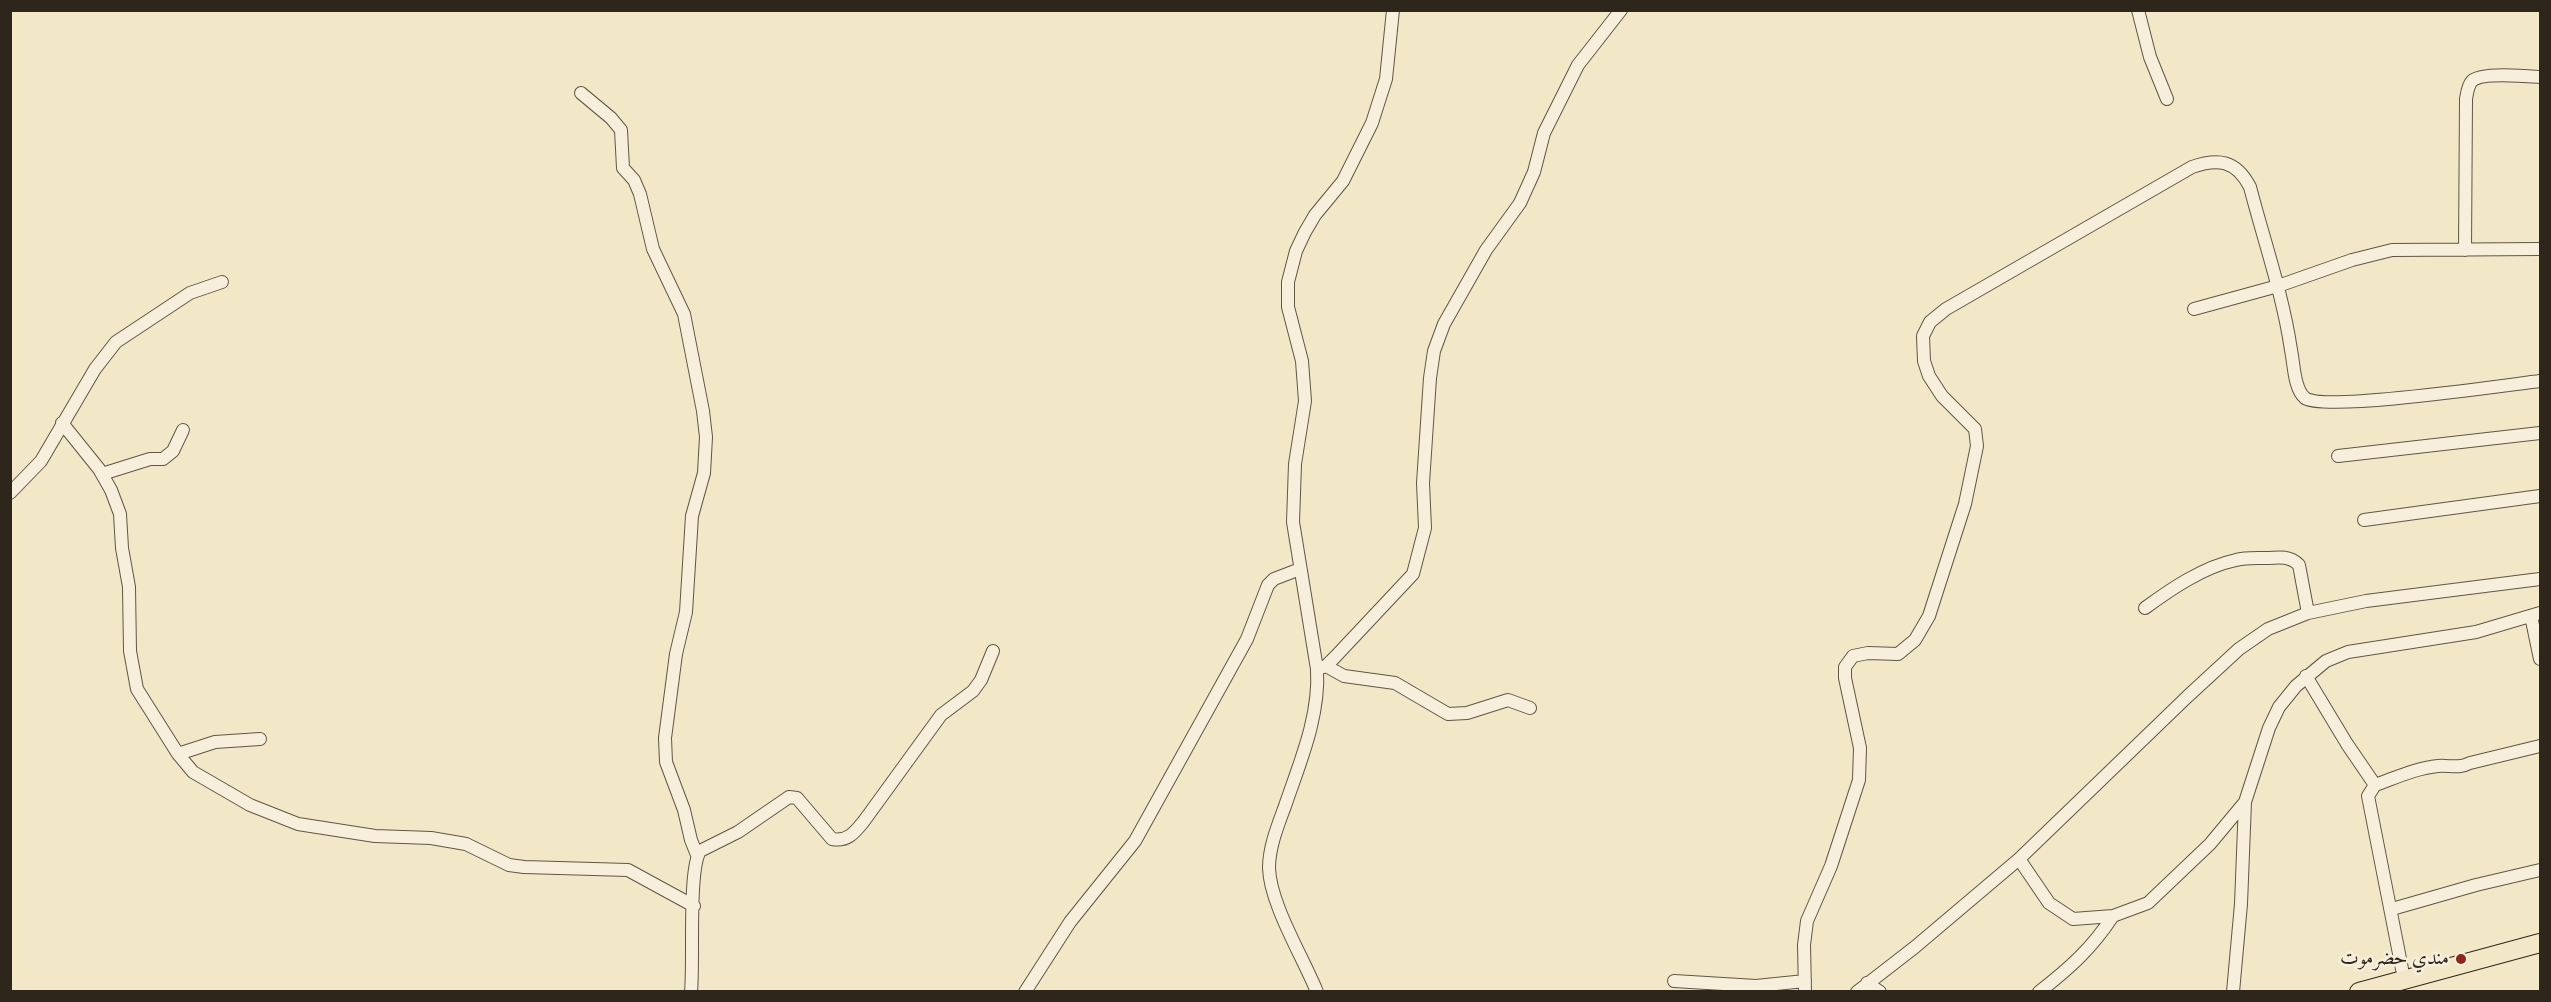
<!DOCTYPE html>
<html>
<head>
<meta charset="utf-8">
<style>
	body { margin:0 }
	#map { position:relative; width:2551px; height:1002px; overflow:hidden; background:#f2e7c7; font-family:"Libre Bodoni",serif }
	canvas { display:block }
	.frame { position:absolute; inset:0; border:12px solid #2f261b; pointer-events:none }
</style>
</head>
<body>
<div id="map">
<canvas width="2551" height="1002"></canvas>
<div class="frame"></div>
</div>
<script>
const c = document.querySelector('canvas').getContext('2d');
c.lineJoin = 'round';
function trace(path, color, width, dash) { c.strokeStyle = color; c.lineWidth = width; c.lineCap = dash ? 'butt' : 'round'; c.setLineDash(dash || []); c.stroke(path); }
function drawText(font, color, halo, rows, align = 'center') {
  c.font = font + ' "Libre Bodoni",Amiri,serif'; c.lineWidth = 5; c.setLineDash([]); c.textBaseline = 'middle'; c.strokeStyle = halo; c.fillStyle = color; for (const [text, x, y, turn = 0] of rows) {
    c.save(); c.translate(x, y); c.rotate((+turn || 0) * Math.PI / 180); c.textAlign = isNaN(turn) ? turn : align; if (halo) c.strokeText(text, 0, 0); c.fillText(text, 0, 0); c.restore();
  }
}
const minor = new Path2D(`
	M2138,10L2150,57L2167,99
	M581,93L611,118L621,130L623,168L634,180L640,194L653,249L684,314L703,411L706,437L704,473L692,516L686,612L676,654L665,738L666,762L684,810L691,840L697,855
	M2465,250L2466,99C2467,93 2468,85 2472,81C2481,72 2527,76 2540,77
	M2194,309L2278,286L2352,260L2392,250L2540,249
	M62,423L99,469L111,490L120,514L122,548L129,587L130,651L137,689L178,754L193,772L250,805L298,824L375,836L431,838L466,844L509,865L524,867L628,870L694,906
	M2338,456L2540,433
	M102,474L150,459H163L173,451L183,430
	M10,493L41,461L95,369L116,342L190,293L222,282
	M2364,520L2540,496
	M2145,608C2171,589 2203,567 2236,560C2246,557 2258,558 2268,558C2280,557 2290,556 2299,565L2308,613
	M2531,616L2540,659
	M1326,666L1344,676L1395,683L1448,714L1467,713L1508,700L1530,708
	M1317,669L1326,666L1336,656L1413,574L1425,528L1423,483L1430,378L1434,351L1444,324L1486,250L1520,203L1534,172L1544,133L1578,65L1621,10
	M2306,676L2347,744L2375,785L2368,796L2404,979
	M178,754L215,742L260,739
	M2375,785C2395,778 2416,768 2438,766C2450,765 2458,769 2470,763L2540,746
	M2019,859L2049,903L2073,919L2113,916L2148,903L2210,844L2245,802
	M2392,909L2476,885L2540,870
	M1674,981L1756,986L1805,981
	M1867,983L1880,992
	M691,992C694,961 688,871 700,851L738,832L789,797L797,798L832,839C848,842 855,832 864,821L941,715L973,691L981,680L993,651
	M1025,992L1070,922L1135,841L1247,639L1268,585L1274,579L1300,569
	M1317,992C1303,957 1270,904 1269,868C1269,847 1278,825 1285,806C1300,762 1320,716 1317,669L1293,522L1295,464L1305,401L1302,361L1288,307V282L1296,251L1305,232L1315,215L1343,181L1372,123L1386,79L1393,10
	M1805,992L1804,945L1807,921L1831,866L1859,780L1860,748L1845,678V667L1853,656L1868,653L1898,654L1915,640L1929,616L1965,504L1977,446L1975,429L1942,396L1929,376L1924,361L1923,336L1930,322L1946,309L2192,167C2218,158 2236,160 2250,187C2264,241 2283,295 2291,350C2294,364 2294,389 2305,398C2324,412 2506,385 2540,381
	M1857,992L1915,947L2019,859L2188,696L2239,649L2268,629L2308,613L2366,601L2540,579
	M2039,992C2070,968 2092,948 2113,916
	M2233,992L2241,904L2245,802L2269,728L2279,707L2296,686L2326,661L2348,652L2476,632L2540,613`);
const highway = new Path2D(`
	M2359,992L2540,943`);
trace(minor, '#605646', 14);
trace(highway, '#2f261b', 20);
trace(minor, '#f7efdb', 12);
trace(highway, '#f2e7c7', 18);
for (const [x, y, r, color] of [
	[2461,959,6,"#8f2418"]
]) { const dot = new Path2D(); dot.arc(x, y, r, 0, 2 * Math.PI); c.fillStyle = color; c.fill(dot); trace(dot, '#f7efdb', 2); }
drawText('20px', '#2f261b', '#f7efdb', [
	["مندي حضرموت",2449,959]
], 'right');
</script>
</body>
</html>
